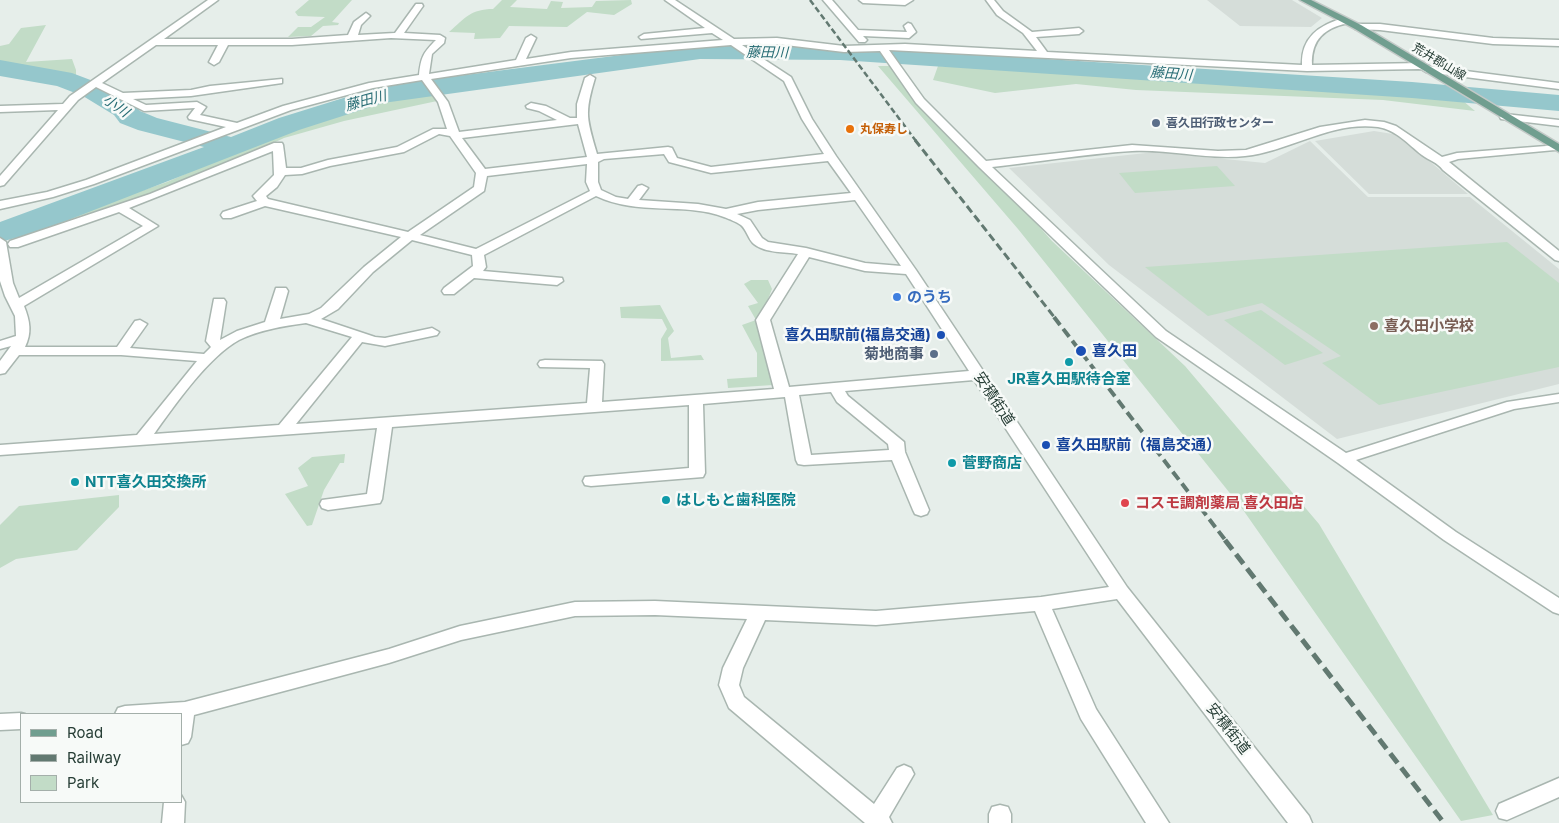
<!DOCTYPE html>
<html>
<head>
<meta charset="utf-8">
<style>
	body { margin:0 }
	#map { position:relative; width:1559px; height:823px; overflow:hidden; background:#e6eeea; font-family:Inter,sans-serif }
	canvas { display:block }
	.legend { position:absolute; left:20px; top:713px; width:162px; height:90px; box-sizing:border-box; background:#f7faf8; border:1px solid #a4afaa; margin:0; padding:6px 9px; list-style:none; font-size:15px; color:#273e36 }
	.legend li { display:flex; align-items:center; gap:10px; height:25px }
	.legend b { width:25px; border:1px solid #a4afaa }
</style>
</head>
<body>
<div id="map">
<canvas width="1559" height="823"></canvas>
<ul class="legend">
<li><b style="height:6px;background:#709e8f"></b>Road</li>
<li><b style="height:6px;background:#627971"></b>Railway</li>
<li><b style="height:14px;background:#c2dcc7"></b>Park</li>
</ul>
</div>
<script>
const c = document.querySelector('canvas').getContext('2d');
c.lineJoin = 'round';
function paint(path, color) { c.fillStyle = color; c.fill(path, 'evenodd'); }
function trace(path, color, width, dash) { c.strokeStyle = color; c.lineWidth = width; c.lineCap = dash ? 'butt' : 'round'; c.setLineDash(dash || []); c.stroke(path); }
function drawText(font, color, halo, rows, align = 'center') {
  c.font = font + ' Inter,"Noto Sans JP",sans-serif'; c.lineWidth = 5; c.setLineDash([]); c.textBaseline = 'middle'; c.strokeStyle = halo; c.fillStyle = color; for (const [text, x, y, turn = 0] of rows) {
    c.save(); c.translate(x, y); c.rotate((+turn || 0) * Math.PI / 180); c.textAlign = isNaN(turn) ? turn : align; if (halo) c.strokeText(text, 0, 0); c.fillText(text, 0, 0); c.restore();
  }
}
paint(new Path2D(`
	M1207,0H1292L1322,18L1311,27L1240,26Z
	M1374,131L1399,135L1468,194H1369L1315,141Z
	M1310,141L1368,197H1470L1559,269V384L1337,439L1109,265L1009,168L1155,152L1265,163Z`), '#d5ddd9');
paint(new Path2D(`
	M309,0H352L332,22L339,23L338,25L323,26L311,36L288,37L298,27H311L325,17L298,16L295,12Z
	M502,0H517L510,7L547,9L551,1L563,2L561,8L592,7L596,1L631,0L632,4L614,15L587,12L567,27L509,26L500,38L474,39L475,33L449,32C465,18 471,9 493,9Z
	M46,25L26,62L72,59L76,70V79L50,71L0,67V46L9,44L21,28Z
	M878,66H896L1052,241L1185,366L1319,524L1493,815L1461,821L1241,507L1018,229Z
	M938,66L1348,90L1462,100L1475,111L1383,100L1136,90L1076,84L995,93L933,80Z
	M431,93L437,101L344,121L284,138L227,165L146,197L48,229L45,224L167,182L247,147L331,116L385,101Z
	M1217,166L1235,186L1135,193L1119,173Z
	M1507,242L1559,283V367L1379,405L1322,363L1341,356L1262,303L1208,316L1145,267Z
	M751,280H768L772,289L759,322L773,385L728,388L727,379L757,377V353L742,325L756,320L748,306L758,303L744,284Z
	M660,305L674,331L668,338L671,358L701,355L704,360L661,361V339L667,329L662,319L621,318L620,307Z
	M1261,310L1323,353L1285,365L1224,320Z
	M345,454L344,463H340L324,490L312,525L307,526L285,494L308,486L298,468L312,457Z
	M119,495V507L77,550L16,559L0,568V525L19,506Z`), '#c2dcc7');
paint(new Path2D(`
	M700,45L840,46L1412,82L1559,95V111L1412,98L840,60L700,59L383,103L299,130L35,233L0,242V222L204,147L138,130L120,123L114,115L83,96L57,86L0,76V60L72,73L101,84L134,103L140,111L157,118L231,137L279,118L369,90L418,81Z`), '#95c7cc');
const minor = new Path2D(`
	M208,0H218L164,39H292L348,35L354,22L366,13L370,16L361,25L358,35L395,33L416,4H422L423,6L404,33L440,35L445,38L444,43L432,54L429,74L516,60L526,38L531,35L536,38L526,59L571,52L723,40L712,33L641,39L639,37L644,34L705,28L665,0H675L734,39L777,38L844,46L905,44L1037,51L1023,33L997,15L986,0H994L1003,11L1032,32L1079,28L1083,31L1079,34L1036,37L1047,52L1302,65C1301,37 1320,24 1345,18L1349,21L1348,23C1325,28 1311,39 1312,65L1422,63L1427,66L1559,83V89L1426,72L1421,69L1307,71L889,50L924,99L986,161L1132,145L1218,151L1246,150L1320,127L1365,120L1384,122L1396,126L1442,157L1457,153L1559,145V149L1555,150L1458,159L1449,162L1559,251V261L1555,260L1443,170C1437,162 1430,161 1422,155C1408,144 1396,130 1378,127C1330,121 1291,151 1245,156C1207,160 1170,149 1132,151C1085,154 1038,162 992,167L1166,331L1346,453L1507,402L1559,394V402L1514,409L1356,460L1456,532L1559,598V614L1553,612L1444,540L1338,463L1156,337L979,167L916,103L880,51L844,52L777,44L742,45L791,77L812,119L836,156L916,270L1127,587L1309,816L1312,823H1288L1117,599L1052,609L1096,709L1169,823H1146L1081,719L1035,611L876,625L765,620L743,668L739,685L744,697L874,804L897,768L904,765L911,768L914,774L889,817L892,823H865L729,708L719,685L723,668L747,619L655,615L575,616L461,640L389,663L194,715L191,737L188,743L181,745V714H115L118,708L125,706L185,702L389,649L460,626L575,602L655,601L876,611L1041,597L1109,587L974,380L845,391L848,396L904,442L905,452L929,510L927,514L921,516L915,514L913,510L892,460L804,465L798,464L796,460L785,397L703,404L705,473L703,477L591,486L585,485L583,481L585,477L689,468V405L392,427L382,499L380,503L328,510L322,508L320,504L322,500L367,494L377,428L0,455V445L137,435L197,361L121,355H19L5,373L0,374V361L11,346L0,349V341L16,336L15,316L5,296L0,281V238L6,242L13,283L19,298L143,226L119,212L18,247H10L8,244L10,241L150,194L274,143H282L283,145L286,168H301L328,160L397,147L433,129H447L438,102L422,80L373,88L291,110L94,184L53,197L0,209V201L47,192L86,180L226,127L189,119L188,117L195,108L144,111L96,87L78,100L4,185L0,186V176L58,110L0,112V106L63,104L70,96ZM391,38L436,40C423,53 421,57 419,75L369,83L283,106L237,123L200,115L206,107L197,102L146,105L133,99L191,96L282,83V79L210,86L191,90L123,93L102,83L156,45H218L209,62L214,65L219,62L228,45H292ZM731,45L784,81L802,119L824,154L711,167L677,158L672,148L668,147L597,154C587,119 584,114 595,78L590,75L585,78L577,104V118H570L546,106L531,103L526,106L527,108L539,111L557,120L459,132L448,102L431,79L571,58ZM578,124L587,157L485,169L462,138ZM439,134L450,136L476,173L474,187L408,232L268,199L266,196L277,187L285,175L302,174L330,166L404,152ZM273,151L274,175L253,196L257,201L223,212L221,215L223,218H231L265,206L401,237L364,267L321,308L309,314L280,319L288,291L286,288H276L265,322L237,331L220,340L226,302L224,299H214L206,341L211,347L204,354L130,348L147,324L140,320L135,321L117,347H25C32,333 30,321 24,306L158,226L129,208ZM664,154L669,162L711,173L828,161L851,193L758,202L726,209L698,204L639,200L648,188L642,185L638,186L628,199L616,197L601,190L598,182V162L604,159ZM587,164L586,182L590,191L476,249L420,235L484,191L487,176ZM596,196C637,216 685,202 724,217C729,219 737,222 741,225C747,230 748,239 754,244C765,253 785,252 798,254L756,320L774,389L602,402L604,364L602,361L545,360L540,361L538,364L540,367L590,368L587,403L296,424L362,342L385,346L437,335L439,332L432,328L385,338L375,337L321,319L338,309L373,272L412,240L472,255L473,266L444,288L442,291L444,294H454L474,278L557,285L563,281L562,278L483,271L486,267L484,255ZM855,200L901,266L865,263L806,248L768,242L762,238L750,220L737,214L758,210ZM809,257L865,271L906,274L969,371L789,387L770,320ZM306,323L352,337L279,425L154,434C174,406 208,357 239,340C259,330 283,326 306,323ZM831,392L837,402L888,444L889,450L811,455L799,395Z
	M823,0H832L858,30L907,32L904,26L908,23L911,24L916,32L909,38L863,36L867,40L865,42H859Z
	M859,0H913L905,5L863,3Z
	M1358,24H1380L1493,38L1559,40V46L1493,44L1380,30L1355,29V25Z
	M1505,114L1559,120V126L1501,119L1500,117Z
	M21,713L25,714H21V729L0,730V714Z
	M1559,778V797L1507,820L1499,818L1496,811L1499,804Z
	M181,795L185,802L184,823H162L164,802H181Z
	M1000,805L1008,807L1011,814V823H989V814L992,807Z`);
const major = new Path2D(`
	M1300,0H1311L1361,25L1559,144V152L1355,29Z`);
trace(minor, '#a9b6b0', 3);
trace(major, '#c3c9c7', 3);
paint(minor, '#fff');
paint(major, '#709e8f');
trace(new Path2D(`
	M810,0L916,141`), '#627971', 2.5, [6, 3]);
trace(new Path2D(`
	M915,140L1055,318`), '#627971', 3, [8, 4]);
trace(new Path2D(`
	M1054,317L1226,541`), '#627971', 4, [10, 5]);
trace(new Path2D(`
	M1225,540L1444,823`), '#627971', 5, [12, 6]);
for (const [x, y, r, color] of [
	[1156,123,5,"#5c6f8a"],
	[850,129,5,"#e8710a"],
	[897,297,5,"#3f7fe0"],
	[1374,326,5,"#8d6e63"],
	[941,335,5,"#1a4fb4"],
	[1081,351,6,"#1a4fb4"],
	[934,354,5,"#5c6f8a"],
	[1069,362,5,"#0f9aa8"],
	[1046,445,5,"#1a4fb4"],
	[952,463,5,"#0f9aa8"],
	[75,482,5,"#0f9aa8"],
	[666,500,5,"#0f9aa8"],
	[1125,503,5,"#e0444e"]
]) { const dot = new Path2D(); dot.arc(x, y, r, 0, 2 * Math.PI); c.fillStyle = color; c.fill(dot); trace(dot, '#f7faf8', 2); }
drawText('12px', '#273e36', '#f7faf8', [
	["荒井郡山線",1439,62,31]
]);
drawText('bold 12px', '#4e5e75', '#f7faf8', [
	["喜久田行政センター",1166,123]
], 'left');
drawText('bold 12px', '#c56008', '#f7faf8', [
	["丸保寿し",860,129]
], 'left');
drawText('italic 14px', '#276c74', '#f7faf8', [
	["藤田川",767,53,1],
	["藤田川",1171,74,4],
	["藤田川",366,101,-15],
	["小川",116,106,35]
]);
drawText('bold 15px', '#366cbe', '#f7faf8', [
	["のうち",907,297]
], 'left');
drawText('bold 15px', '#785e54', '#f7faf8', [
	["喜久田小学校",1384,326]
], 'left');
drawText('bold 15px', '#164399', '#f7faf8', [
	["喜久田駅前(福島交通)",931,335,"right"],
	["喜久田",1092,351],
	["喜久田駅前（福島交通）",1056,445]
], 'left');
drawText('bold 15px', '#4e5e75', '#f7faf8', [
	["菊地商事",924,354]
], 'right');
drawText('bold 15px', '#0d838f', '#f7faf8', [
	["JR喜久田駅待合室",1069,379,"center"],
	["菅野商店",962,463],
	["NTT喜久田交換所",85,482],
	["はしもと歯科医院",676,500]
], 'left');
drawText('15px', '#273e36', '#f7faf8', [
	["安積街道",994,399,57],
	["安積街道",1228,729,52]
]);
drawText('bold 15px', '#be3a42', '#f7faf8', [
	["コスモ調剤薬局 喜久田店",1135,503]
], 'left');
</script>
</body>
</html>
